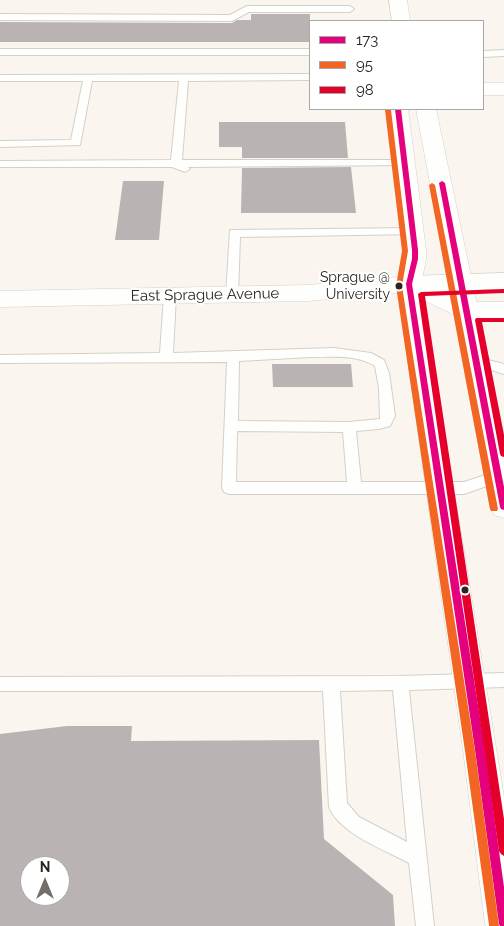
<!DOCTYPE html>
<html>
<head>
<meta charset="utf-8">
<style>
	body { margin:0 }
	#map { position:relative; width:504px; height:926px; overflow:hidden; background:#faf6ef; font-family:Raleway,sans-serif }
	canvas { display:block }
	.legend { position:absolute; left:309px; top:20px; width:175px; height:90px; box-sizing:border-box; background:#fff; border:1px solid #aaa8a5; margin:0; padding:6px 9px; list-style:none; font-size:15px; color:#2a261e }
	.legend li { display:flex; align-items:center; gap:10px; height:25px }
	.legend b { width:25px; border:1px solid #aaa8a5 }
	.north { position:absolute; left:20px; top:856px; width:50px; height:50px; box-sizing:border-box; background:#fff; border:1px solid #aaa8a5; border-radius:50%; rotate:0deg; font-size:14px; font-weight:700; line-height:20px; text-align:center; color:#2a261e }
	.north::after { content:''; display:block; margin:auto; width:18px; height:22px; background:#736f67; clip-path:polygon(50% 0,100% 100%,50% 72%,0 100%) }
</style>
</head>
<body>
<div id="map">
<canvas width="504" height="926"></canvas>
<ul class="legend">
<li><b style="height:6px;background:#e5007d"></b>173</li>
<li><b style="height:6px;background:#f26522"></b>95</li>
<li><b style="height:6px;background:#e4002b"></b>98</li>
</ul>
<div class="north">N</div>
</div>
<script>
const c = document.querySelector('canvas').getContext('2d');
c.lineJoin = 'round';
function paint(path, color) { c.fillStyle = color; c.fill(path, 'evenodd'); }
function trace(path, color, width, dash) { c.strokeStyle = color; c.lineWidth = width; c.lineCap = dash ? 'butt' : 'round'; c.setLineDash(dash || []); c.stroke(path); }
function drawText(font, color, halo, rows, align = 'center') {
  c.font = font + ' Raleway,sans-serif'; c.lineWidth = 4; c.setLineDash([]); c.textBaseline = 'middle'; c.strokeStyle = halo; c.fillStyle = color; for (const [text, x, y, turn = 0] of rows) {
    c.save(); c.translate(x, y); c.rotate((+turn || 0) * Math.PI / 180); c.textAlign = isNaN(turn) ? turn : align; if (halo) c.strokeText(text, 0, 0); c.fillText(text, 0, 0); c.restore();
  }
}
paint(new Path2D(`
	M251,14H310V42H0V22L232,23L237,20H251Z
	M219,122H345L348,158H242V147H219Z
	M351,167L356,213H241L242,168Z
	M123,181H164L159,240H115Z
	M272,364H351L353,387H273Z
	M67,726H132L131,741L319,740L324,839L393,895L395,926H0V734ZM30,866H60V896H30Z`), '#b9b4b3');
const service = new Path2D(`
	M247,6H350L354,9L350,12H249L232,21L0,20V14L230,15Z
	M0,49H310V55H0Z
	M504,50V56L483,57V51Z
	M310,74V80L188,81L182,160H404L409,163L408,165L188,167L190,169L185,172L172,167H0V161L171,160L179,81H92L80,145L0,147V141L71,140L83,81H0V75Z
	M414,228L420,232L418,234L240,237L238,295L232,299L226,295L230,230Z
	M170,292L176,296L173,353L334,348L371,353L384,360L389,373L395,416L390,426L379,429L356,431L361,482H464L504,469V480L464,494H229L224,492L222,488L227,362L0,363V355L160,353L164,296ZM311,357C331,357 357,354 375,366L379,388L380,419L349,422L238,421L239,361ZM237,431L343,432L347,482H236Z
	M476,357L504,364V374L472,364L470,361L472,358Z
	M504,673V687L409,690L434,926H416L409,863C385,850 340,834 329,807L323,691H0V677L400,676ZM393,690L407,842L359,817L347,803L340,691Z`);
const minor = new Path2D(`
	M483,83H504V95H483Z`);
const secondary = new Path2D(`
	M389,0H407L410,21H392Z
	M388,109H408L426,250V259L422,280L451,294L416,109H436L478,310L475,316L466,318L457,316L423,300L504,797V926H486L485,924L463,750L397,284L404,259V250Z`);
const primary = new Path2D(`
	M504,273V289L409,292L308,301L0,307V291L308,285L409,276Z
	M466,302H504V318H480L504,437V518L494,515L490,507L454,310L457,304Z`);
trace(service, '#d4d0c8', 2);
trace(minor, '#d4d0c8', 1);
trace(secondary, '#d4d0c8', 1);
trace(primary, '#d4d0c8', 1);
paint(service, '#fefefd');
paint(minor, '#fefefd');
paint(secondary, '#fefefd');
paint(primary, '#fefefd');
paint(new Path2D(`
	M395,109H401L418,250V259L412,284L485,750L504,887V926H500L499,924L475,750L406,284L412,259V250Z
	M442,181L445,183L504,487V510L501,509L500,507L439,183Z`), '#e5007d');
paint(new Path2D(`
	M387,109L391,110L408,251L402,286L475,751L499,926H489V925L465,751L396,286L402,251L385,110Z
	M432,183L435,185L498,509L497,511H491L490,509L429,185Z`), '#f26522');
paint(new Path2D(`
	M504,289V293L425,296L504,819V856L501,854L499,851L418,294L421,292Z
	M476,318H504V322H482L504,435V457L501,456L500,454L475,320Z`), '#e4002b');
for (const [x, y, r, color] of [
	[399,286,4.5,"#2a261e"],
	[465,590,4.5,"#2a261e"]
]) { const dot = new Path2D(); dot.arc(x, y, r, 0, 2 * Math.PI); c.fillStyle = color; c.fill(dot); trace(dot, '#fff', 2); }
drawText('14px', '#2a261e', '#fff', [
	["Sprague @",390,278],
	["University",390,295]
], 'right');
drawText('15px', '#2a261e', '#fff', [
	["East Sprague Avenue",205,295,-1]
]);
</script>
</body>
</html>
